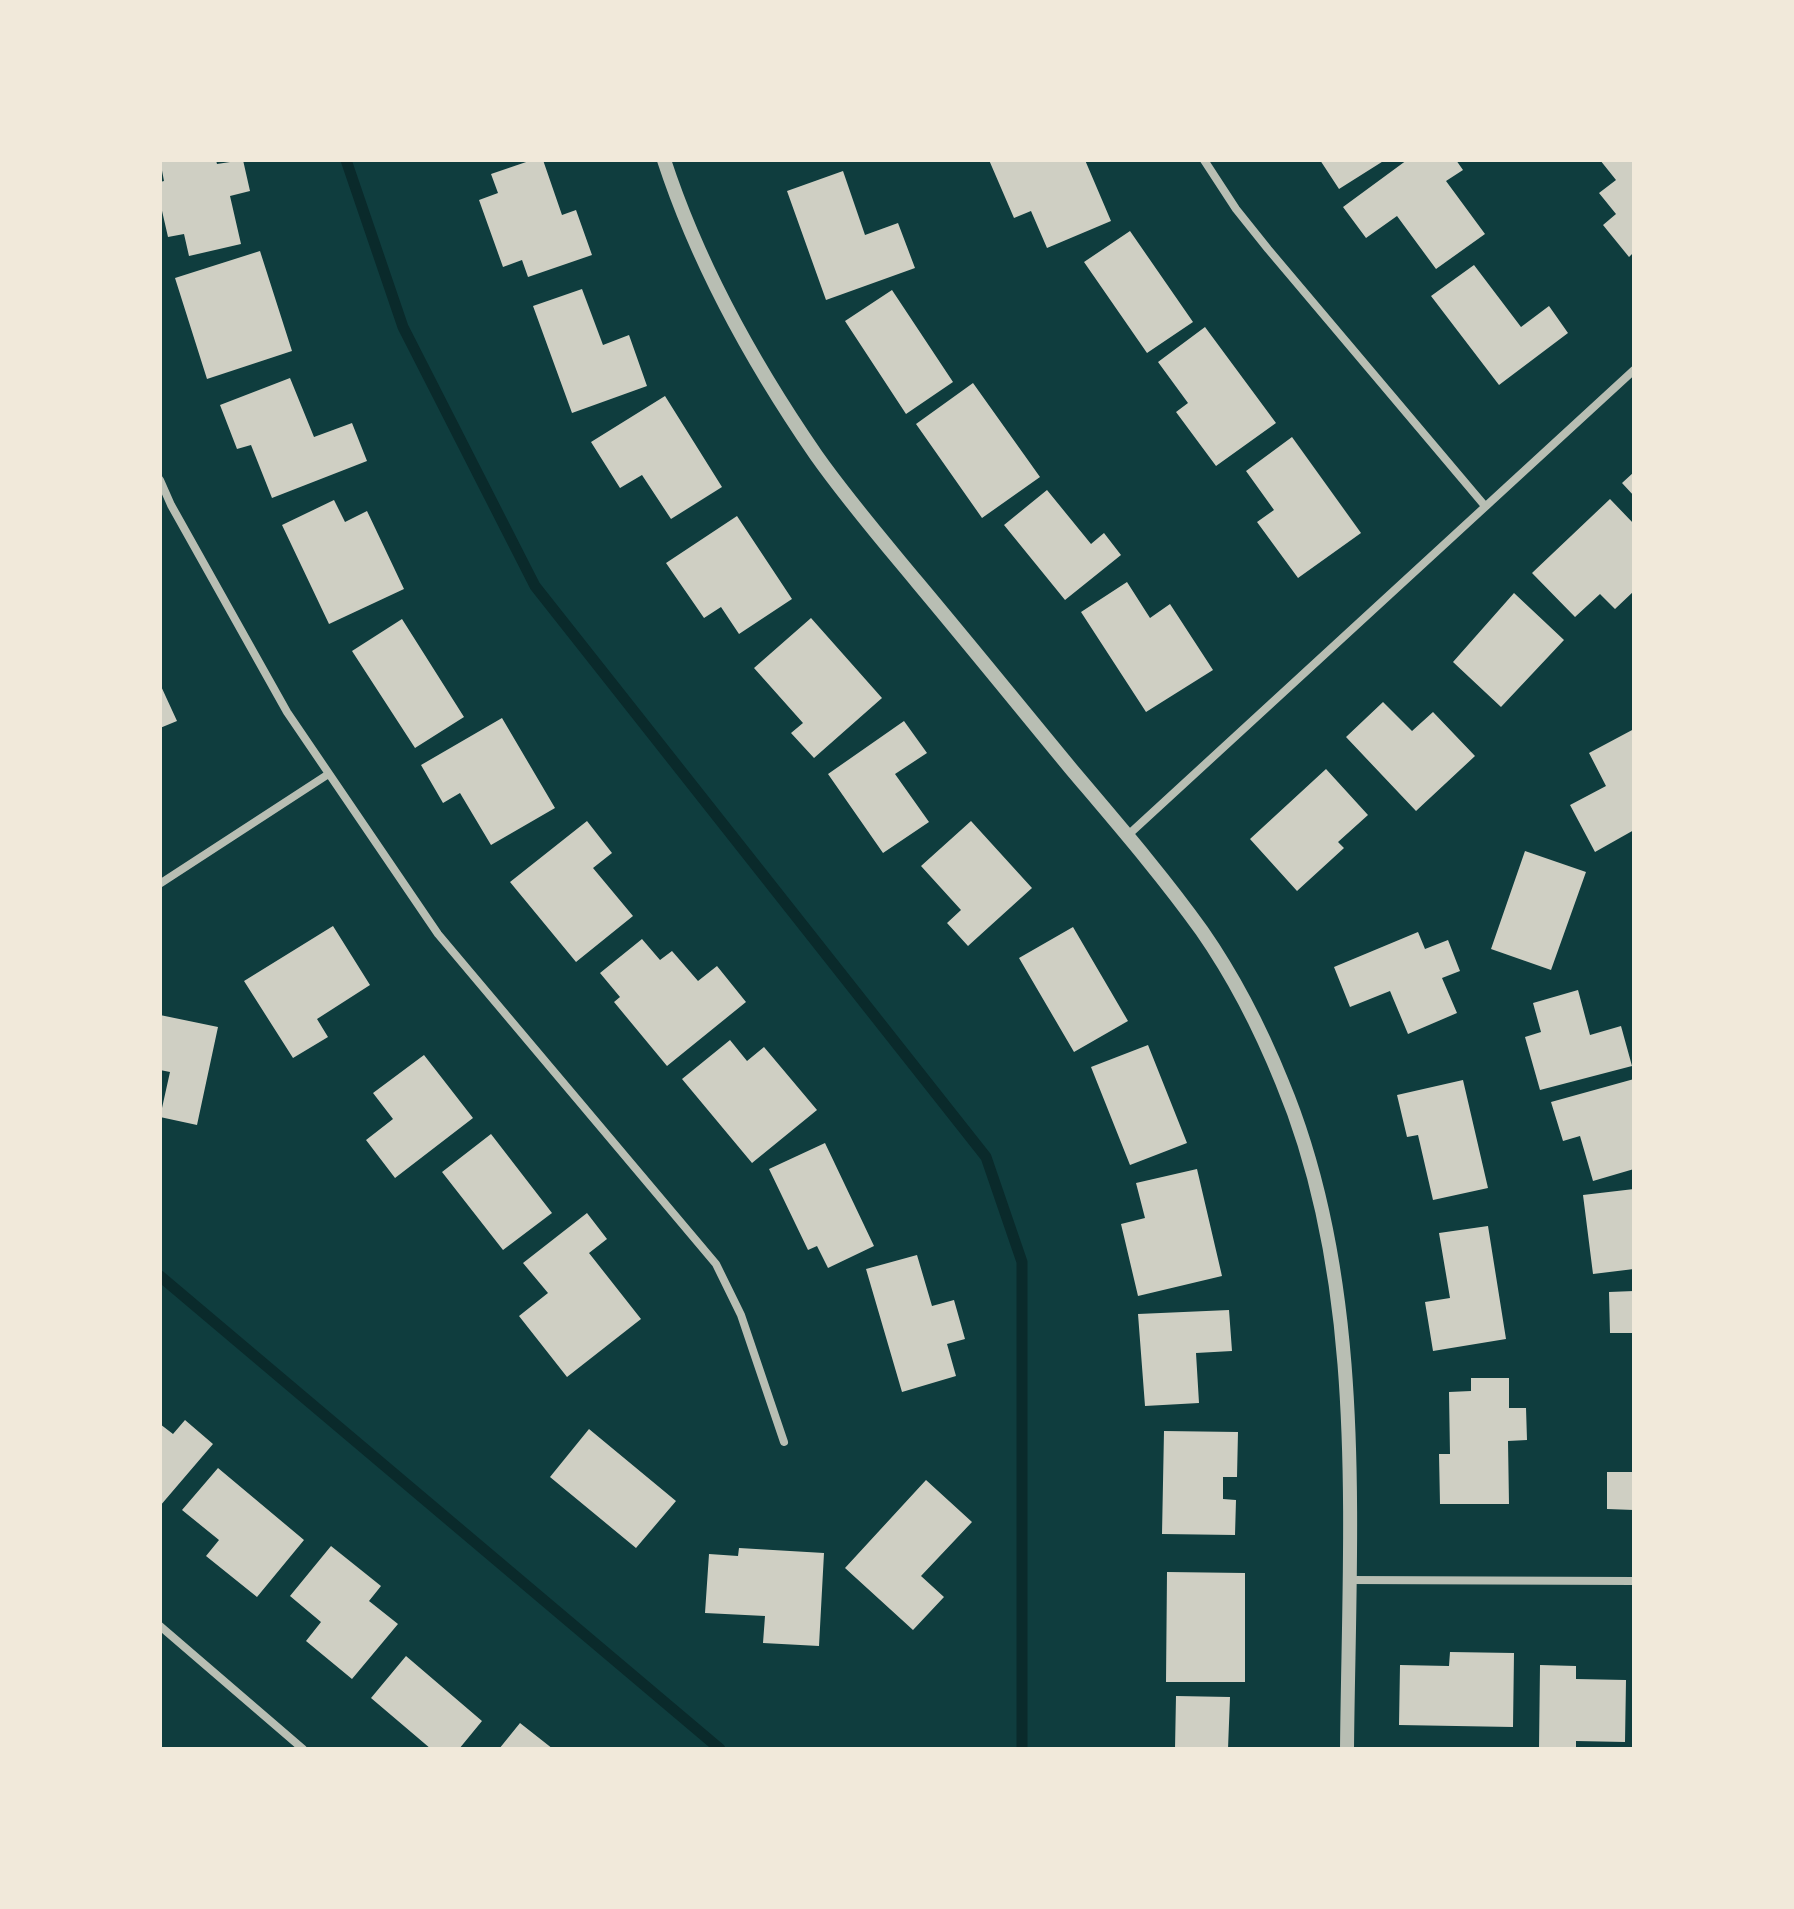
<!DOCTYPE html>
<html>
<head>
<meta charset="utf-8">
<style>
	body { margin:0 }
	#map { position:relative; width:1794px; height:1909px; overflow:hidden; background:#0f3d3e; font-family:"IBM Plex Sans",sans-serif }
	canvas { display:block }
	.frame { position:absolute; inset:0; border:162px solid #f1e9da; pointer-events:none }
</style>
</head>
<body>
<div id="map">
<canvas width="1794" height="1909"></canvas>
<div class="frame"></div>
</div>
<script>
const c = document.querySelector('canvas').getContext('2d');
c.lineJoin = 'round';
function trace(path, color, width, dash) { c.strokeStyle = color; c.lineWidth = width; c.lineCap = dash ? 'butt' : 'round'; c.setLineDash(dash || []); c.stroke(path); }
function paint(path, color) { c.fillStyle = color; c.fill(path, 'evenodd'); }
trace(new Path2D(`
	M346,160L403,327L535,586L986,1157L1022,1262V1749
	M160,1276L720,1749`), '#0a2a2b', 11);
paint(new Path2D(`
	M160,160H216L217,164L243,160L250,191L230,196L241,244L189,256L184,234L168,237L160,202V182L164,181Z
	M532,160H543L562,215L576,210L592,255L528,277L522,260L503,267L479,200L498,193L491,174Z
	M989,160H1085L1111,221L1047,248L1031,211L1014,218Z
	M1320,160H1385L1339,189Z
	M1407,160H1456L1463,170L1446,181L1485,234L1436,269L1397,216L1366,238L1343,207Z
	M1600,160H1634V252L1629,257L1603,225L1616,214L1599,193L1616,180Z
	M843,171L865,235L898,223L915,268L826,300L787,191Z
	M1130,231L1193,322L1147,353L1084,262Z
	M260,251L292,351L207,379L175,278Z
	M1474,265L1521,327L1549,306L1568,333L1499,385L1431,296Z
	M582,289L603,345L629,335L647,386L572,413L533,306Z
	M892,290L953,382L906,414L845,321Z
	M1205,327L1276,423L1216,466L1176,412L1188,403L1158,362Z
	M290,378L314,437L352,423L367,461L272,498L251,445L237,449L220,405Z
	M973,383L1040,477L982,518L916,424Z
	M665,396L722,487L671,519L642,475L620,488L591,442Z
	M1292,437L1361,533L1298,578L1257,522L1274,510L1246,471Z
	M1634,472V496L1622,483Z
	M1047,490L1091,544L1104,533L1121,555L1065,600L1004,525Z
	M1610,499L1634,524V591L1615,609L1600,594L1575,617L1532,573Z
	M334,500L345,522L367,511L404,589L329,624L282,525Z
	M737,516L792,599L739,634L721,607L704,618L666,563Z
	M1127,582L1150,618L1170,604L1213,670L1146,712L1081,612Z
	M1514,593L1564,640L1501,707L1453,662Z
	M811,618L882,698L814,758L791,733L803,723L754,668Z
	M402,619L464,717L415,748L352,651Z
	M160,684L177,721L160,728Z
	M1383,702L1412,731L1433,712L1475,756L1416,811L1346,737Z
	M502,718L555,808L491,845L460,793L443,803L421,765Z
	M904,721L927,753L895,774L929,822L883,853L828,774Z
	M1634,729V830L1595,852L1570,805L1606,786L1589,753Z
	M1326,769L1368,815L1338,842L1344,848L1297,891L1250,839Z
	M587,821L612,853L593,868L633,916L576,962L510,882Z
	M971,821L1032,888L968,946L947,923L961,910L921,866Z
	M1525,851L1586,872L1551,970L1491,949Z
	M333,926L370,985L317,1019L328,1037L293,1058L244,981Z
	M1073,927L1128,1021L1074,1052L1019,958Z
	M1418,932L1425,949L1448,940L1460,971L1442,978L1457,1013L1408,1034L1390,991L1350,1007L1334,967Z
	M642,939L660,960L672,951L698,981L717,966L746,1002L667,1066L614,1002L620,997L600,973Z
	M1578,990L1590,1035L1621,1026L1632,1066L1540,1090L1525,1037L1541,1032L1533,1003Z
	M160,1015L218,1027L197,1125L160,1117L170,1072L160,1070Z
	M730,1040L747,1061L764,1047L817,1110L752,1163L682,1079Z
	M1148,1045L1187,1143L1130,1165L1091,1067Z
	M424,1055L473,1118L395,1178L366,1140L393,1119L373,1093Z
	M1634,1079V1169L1593,1181L1580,1136L1563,1141L1551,1102Z
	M1463,1080L1488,1188L1433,1200L1418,1135L1407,1137L1397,1095Z
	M491,1134L552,1213L503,1250L442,1172Z
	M825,1143L874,1246L828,1268L817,1246L808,1250L769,1169Z
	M1197,1169L1222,1276L1138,1296L1121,1224L1145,1218L1136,1183Z
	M1634,1189V1269L1593,1274L1583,1195Z
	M587,1213L607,1239L589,1253L641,1319L567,1377L519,1316L548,1293L523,1263Z
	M1488,1226L1506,1339L1433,1351L1425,1302L1450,1298L1439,1233Z
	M917,1255L932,1306L954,1300L965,1339L947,1344L956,1376L902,1392L866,1269Z
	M1634,1291V1333H1610L1609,1292Z
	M1229,1310L1232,1351L1196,1353L1199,1403L1145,1406L1138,1314Z
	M1471,1378H1509V1408H1526L1527,1440L1508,1441L1509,1504H1440L1439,1454H1450L1449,1392L1471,1391Z
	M185,1420L213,1444L160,1506V1424L173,1434Z
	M589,1429L676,1501L636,1548L550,1477Z
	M1164,1431L1238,1432L1237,1477H1223V1499L1236,1500L1235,1535L1162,1534Z
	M218,1468L304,1540L257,1597L206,1556L219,1540L182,1510Z
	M1607,1472H1634V1510L1607,1509Z
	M926,1480L972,1522L921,1576L944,1597L913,1630L845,1568Z
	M331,1546L381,1586L369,1601L398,1624L352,1679L306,1641L321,1622L290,1596Z
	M739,1548L824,1553L819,1646L763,1643L765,1616L705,1613L709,1554L738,1556Z
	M1167,1572L1245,1573V1682H1166Z
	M1450,1652L1514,1653L1513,1727L1399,1725L1400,1665L1449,1666Z
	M406,1656L482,1721L459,1749H431L371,1698Z
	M1540,1665L1576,1666V1679L1626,1680L1625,1742L1576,1741V1749H1539Z
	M1176,1696L1230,1697L1228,1749H1175Z
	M520,1723L553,1749H499Z`), '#cfcfc3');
trace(new Path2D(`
	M1204,160L1236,209L1268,249L1485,506
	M160,480L171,505L287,712L438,934L716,1264L741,1315L784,1442
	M1127,836L1634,370
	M161,883L327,775
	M1349,1580L1634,1581
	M160,1626L303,1749`), '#b8beb3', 8);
trace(new Path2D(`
	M664,160C698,264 754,365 816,455C847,499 883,541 917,582C969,644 1020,707 1072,770C1116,822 1162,875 1202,931C1234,977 1261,1030 1282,1082C1368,1288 1349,1530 1347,1749`), '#b8beb3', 14);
</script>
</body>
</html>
